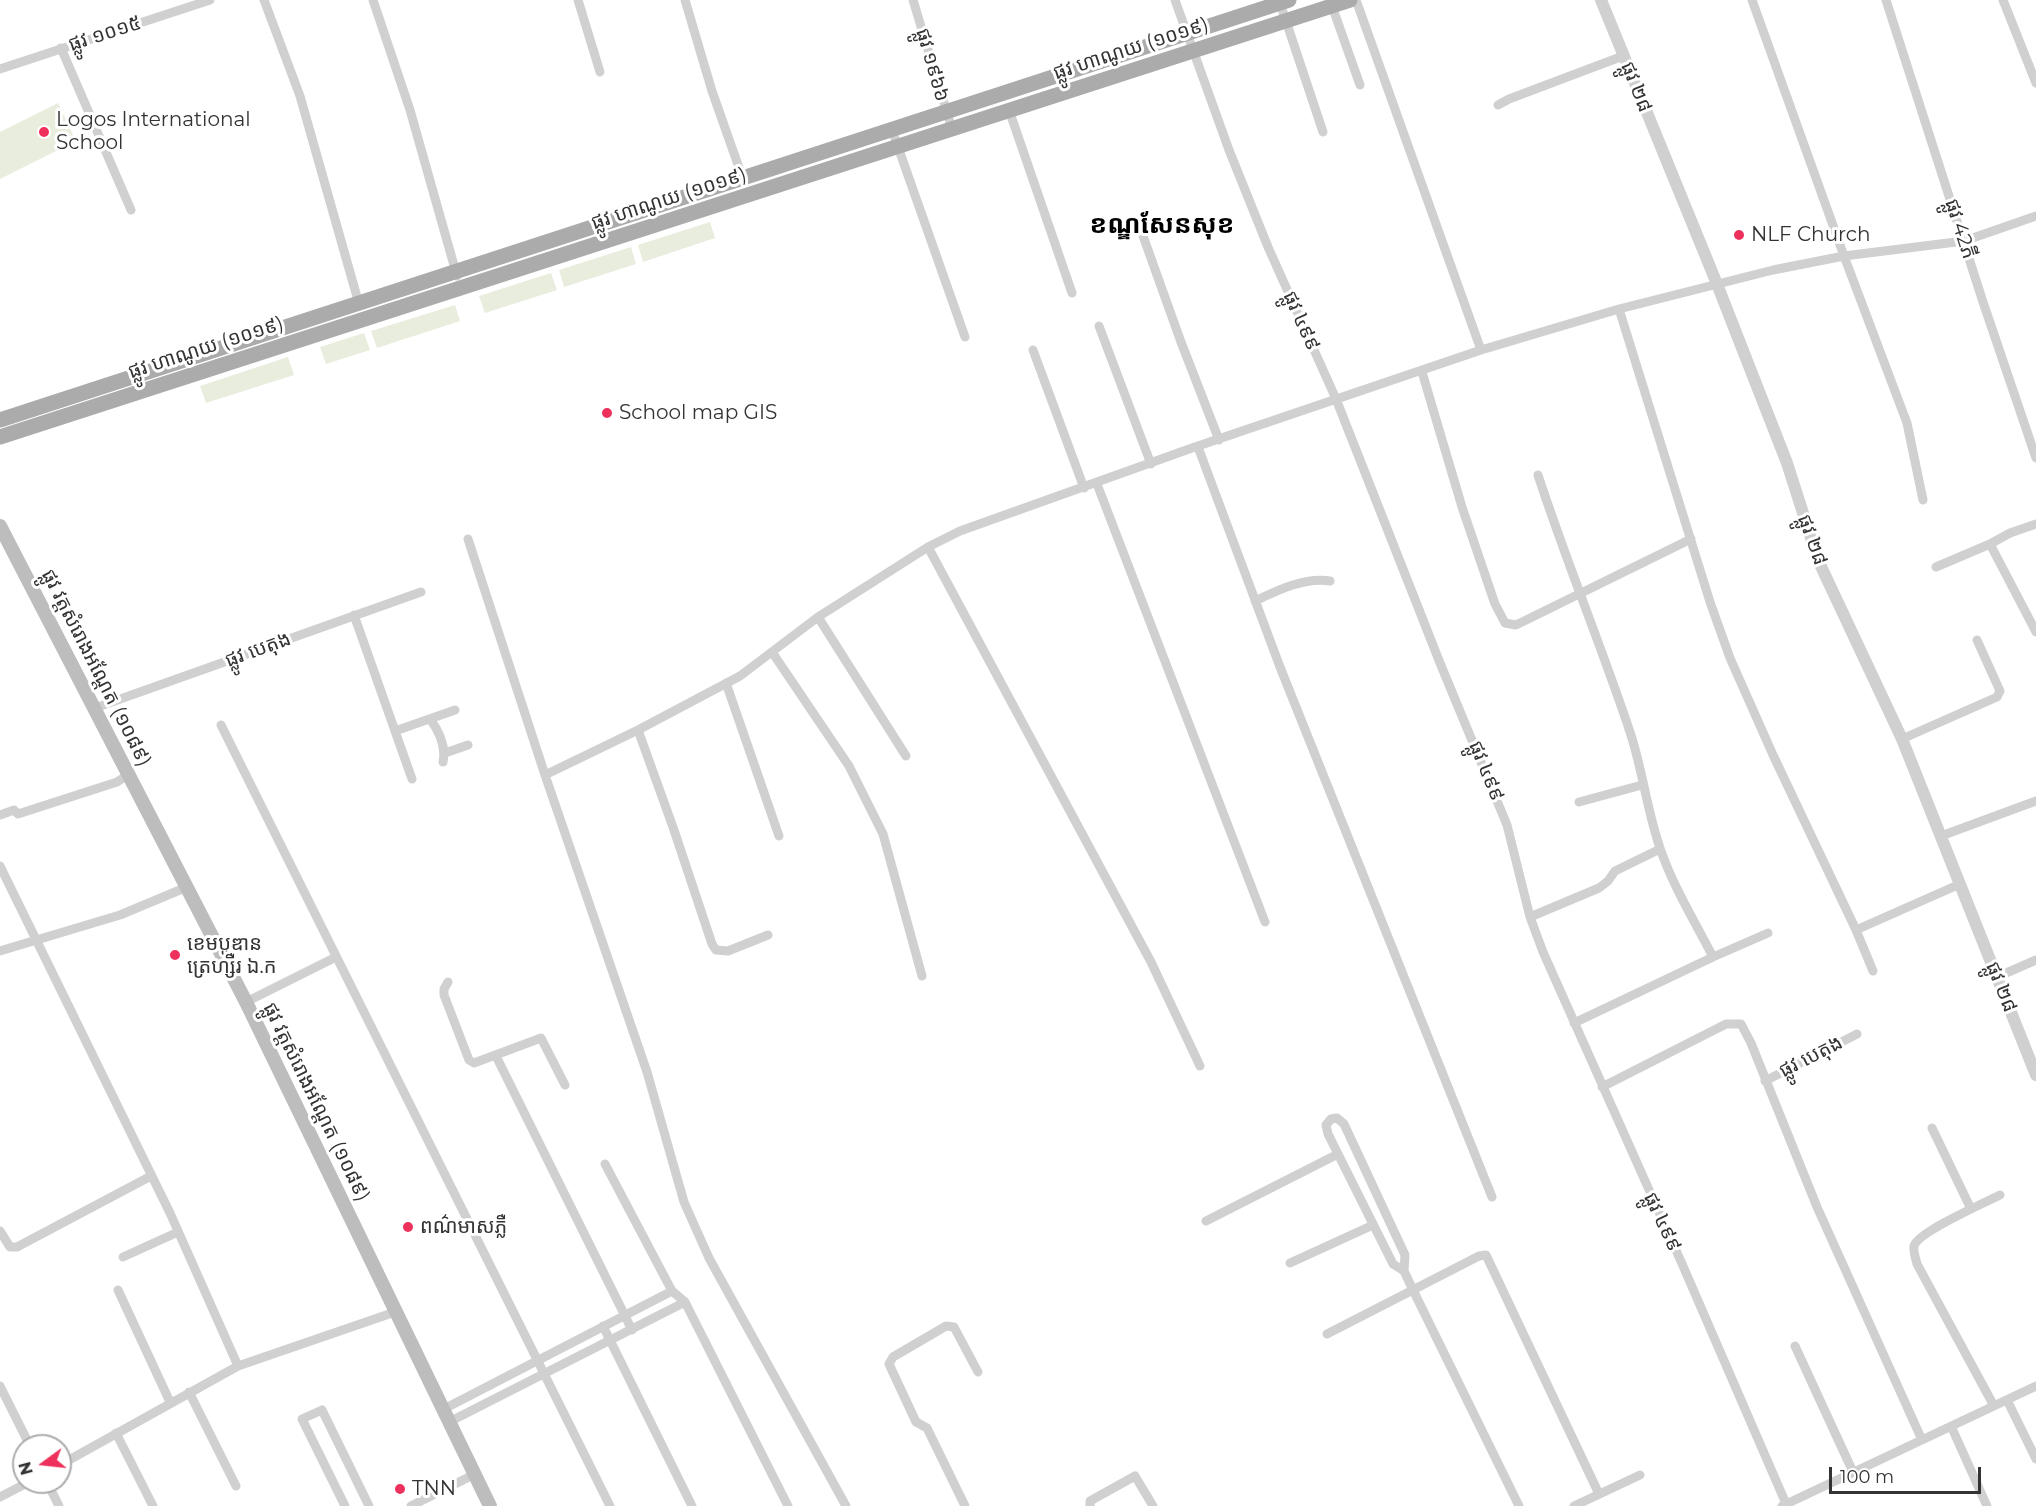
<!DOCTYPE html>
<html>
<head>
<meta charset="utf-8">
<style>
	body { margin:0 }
	#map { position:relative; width:2036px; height:1506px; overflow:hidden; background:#fff; font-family:Montserrat,sans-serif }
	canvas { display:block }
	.north { position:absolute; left:12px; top:1434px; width:60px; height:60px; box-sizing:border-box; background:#fff; border:2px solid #adadad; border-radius:50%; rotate:255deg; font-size:16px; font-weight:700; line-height:24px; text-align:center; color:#333 }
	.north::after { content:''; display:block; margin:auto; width:21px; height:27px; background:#ee315c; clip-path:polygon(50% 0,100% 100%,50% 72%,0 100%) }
	.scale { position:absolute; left:1829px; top:1467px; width:152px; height:27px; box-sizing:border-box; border:3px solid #333; border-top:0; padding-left:8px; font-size:18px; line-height:21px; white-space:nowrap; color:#333; -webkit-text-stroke:4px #fff; paint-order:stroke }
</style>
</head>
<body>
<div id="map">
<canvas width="2036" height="1506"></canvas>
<div class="north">N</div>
<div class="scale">100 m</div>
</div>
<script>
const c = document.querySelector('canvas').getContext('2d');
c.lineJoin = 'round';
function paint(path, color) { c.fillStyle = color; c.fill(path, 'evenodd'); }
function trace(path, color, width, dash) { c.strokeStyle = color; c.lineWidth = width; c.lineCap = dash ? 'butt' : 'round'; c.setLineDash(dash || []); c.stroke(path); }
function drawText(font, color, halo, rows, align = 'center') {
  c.font = font + ' Montserrat,"Noto Sans Khmer",sans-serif'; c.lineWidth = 6; c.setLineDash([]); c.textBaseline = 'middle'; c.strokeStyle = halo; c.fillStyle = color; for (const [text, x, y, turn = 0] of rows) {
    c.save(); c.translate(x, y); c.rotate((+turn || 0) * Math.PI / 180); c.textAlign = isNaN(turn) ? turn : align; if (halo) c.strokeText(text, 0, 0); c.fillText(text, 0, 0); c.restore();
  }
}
paint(new Path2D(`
	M58,103L76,141L0,179V132Z
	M710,222L715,238L643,262L638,245Z
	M631,247L636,264L564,287L559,270Z
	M551,273L557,290L485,313L479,296Z
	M455,305L460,321L377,348L371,331Z
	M364,333L370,350L326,364L320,347Z
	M288,357L294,375L206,403L200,386Z`), '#e8edde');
trace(new Path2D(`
	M264,0L300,96L359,304
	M373,0L410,110L457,276
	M578,0L600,72
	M685,0L712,91L743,179
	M913,0L952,129
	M1175,0L1229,150L1268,247L1336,399L1440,663L1507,825L1530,917L1543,952L1683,1266L1787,1506
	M1356,0L1481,350
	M1752,0L1844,256L1907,423L1923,500
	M1886,0L1983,302L2036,458
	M2003,0L2036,83
	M1280,3L1323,132
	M1332,6L1360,85
	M61,48L131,210
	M0,69L210,0
	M1498,105L1509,99L1623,56
	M1009,110L1072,293
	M892,130L965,337
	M1138,222L1181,342L1219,440
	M1619,309L1710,602L1730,658L1773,755L1856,930L1873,971
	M1099,326L1151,464
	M1033,350L1084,488
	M1422,372L1462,507L1495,604L1505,623L1516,625L1691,539
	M1198,447L1280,667L1492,1197
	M1538,475C1566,561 1601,645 1630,732C1643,771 1647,812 1661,851C1674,888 1695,922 1713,957L1574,1023
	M1097,484L1265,922
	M468,539L545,775L647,1072L684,1202L709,1258L846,1506
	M1990,544L2036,632
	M928,547L1151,962L1200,1066
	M1936,567L1990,544L2010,533L2036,524
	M1255,601C1278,590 1305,577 1330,581
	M354,615L412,779
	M818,617L906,756
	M772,652L849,766L883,834L922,976
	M726,683L779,836
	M95,708L421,592
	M430,719C439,731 446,747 443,762
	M221,725L610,1506
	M638,730L674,830L712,944L716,950L728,951L768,935
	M395,731L455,710
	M1902,739L1997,697L2000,691L1977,640
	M445,753L468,745
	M545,775L638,730L740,676L818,617L928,547L960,531L1192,448L1481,350L1619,309L1773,270L1844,256L1964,241L2036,216
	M1579,802L1642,785
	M0,815L14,810L18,814L117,782L129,774
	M1941,836L2036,801
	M0,866L170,1213L238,1366
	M1530,917L1599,888L1608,881L1615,871L1660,849
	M1856,930L1960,884
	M0,951L120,915L187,887
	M1713,957L1768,933
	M1997,977L2036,960
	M448,982L444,989V995L469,1060L474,1063L541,1038L565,1085
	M246,1002L336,957
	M496,1056L632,1330
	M1765,1081L1857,1034
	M1602,1087L1726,1024H1741L1751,1043L1817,1207L1922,1440
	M1932,1128L1971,1209
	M605,1164L672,1291L685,1302L788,1506
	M1206,1221L1338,1154
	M0,1231L10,1247H17L151,1176
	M123,1257L178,1232
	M1290,1263L1373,1225
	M1404,1271L1393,1264L1328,1134L1326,1125L1331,1119L1337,1118L1344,1124L1405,1255L1404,1271L1413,1290L1519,1506
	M118,1290L170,1402
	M603,1326L692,1506
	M1327,1334L1479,1256L1486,1255L1599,1494
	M1795,1346L1853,1472
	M0,1386L30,1446
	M189,1392L236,1486
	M2007,1400L2036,1459
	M1994,1406L1917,1264C1916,1259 1913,1252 1914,1246C1918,1232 1984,1203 2000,1195
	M442,1410L672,1291
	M449,1422L685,1302
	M1951,1426L1987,1506
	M116,1433L153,1506
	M60,1465L238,1366L395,1312
	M47,1482L59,1506
	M0,1497L29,1482
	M345,1506L302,1419L322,1410L369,1506
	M411,1506L475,1474
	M965,1506L927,1428L916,1422L889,1364L893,1357L946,1326L954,1327L978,1372
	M1090,1506V1501L1135,1476L1153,1506
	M1574,1506L1640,1475
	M1782,1506L2036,1386`), '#d0d0d0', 9);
trace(new Path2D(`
	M1601,0L1717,284L1787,463L1818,560L1902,739L2036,1075`), '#d0d0d0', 12);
trace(new Path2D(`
	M0,526L246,1002L490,1506`), '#bdbdbd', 14);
trace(new Path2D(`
	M0,420L1289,0
	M0,437L1350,0`), '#ababab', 15);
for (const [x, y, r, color] of [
	[44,132,6,"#ee315c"],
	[1739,235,6,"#ee315c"],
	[607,413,6,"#ee315c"],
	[175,955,6,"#ee315c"],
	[408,1227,6,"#ee315c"],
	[400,1489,6,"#ee315c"]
]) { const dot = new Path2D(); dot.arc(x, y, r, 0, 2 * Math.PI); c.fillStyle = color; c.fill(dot); trace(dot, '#fff', 2); }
drawText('20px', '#333', '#fff', [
	["ផ្លូវ ១០១៥",105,34,-18],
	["ផ្លូវ ហាណូយ (១០១៩)",1131,49,-18],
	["ផ្លូវ ១៩៦៦",932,65,74],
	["ផ្លូវ ២៨",1636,87,68],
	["ផ្លូវ ហាណូយ (១០១៩)",669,199,-18],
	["ផ្លូវ 42ភី",1960,229,72],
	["ផ្លូវ ៤៩៩",1301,321,66],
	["ផ្លូវ ហាណូយ (១០១៩)",206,348,-18],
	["ផ្លូវ ២៨",1812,540,70],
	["ផ្លូវ បេតុង",258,650,-20],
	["ផ្លូវ វត្តសំរោងអណ្ដែត (១០៨៩)",96,668,63],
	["ផ្លូវ ៤៩៩",1486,771,68],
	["ផ្លូវ ២៨",2001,987,68],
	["ផ្លូវ បេតុង",1811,1057,-27],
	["ផ្លូវ វត្តសំរោងអណ្ដែត (១០៨៩)",316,1102,64],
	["ផ្លូវ ៤៩៩",1662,1222,65]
]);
drawText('20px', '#333', '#fff', [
	["Logos International",56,120],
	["School",56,143],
	["NLF Church",1751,235],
	["School map GIS",619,413],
	["ខេមបូឌាន",187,944],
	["ត្រេហ្សឺរ ឯ.ក",187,967],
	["ពណ៌មាសភ្លឺ",420,1227],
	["TNN",412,1489]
], 'left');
drawText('bold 26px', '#000', '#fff', [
	["ខណ្ឌសែនសុខ",1162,225]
]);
</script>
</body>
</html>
